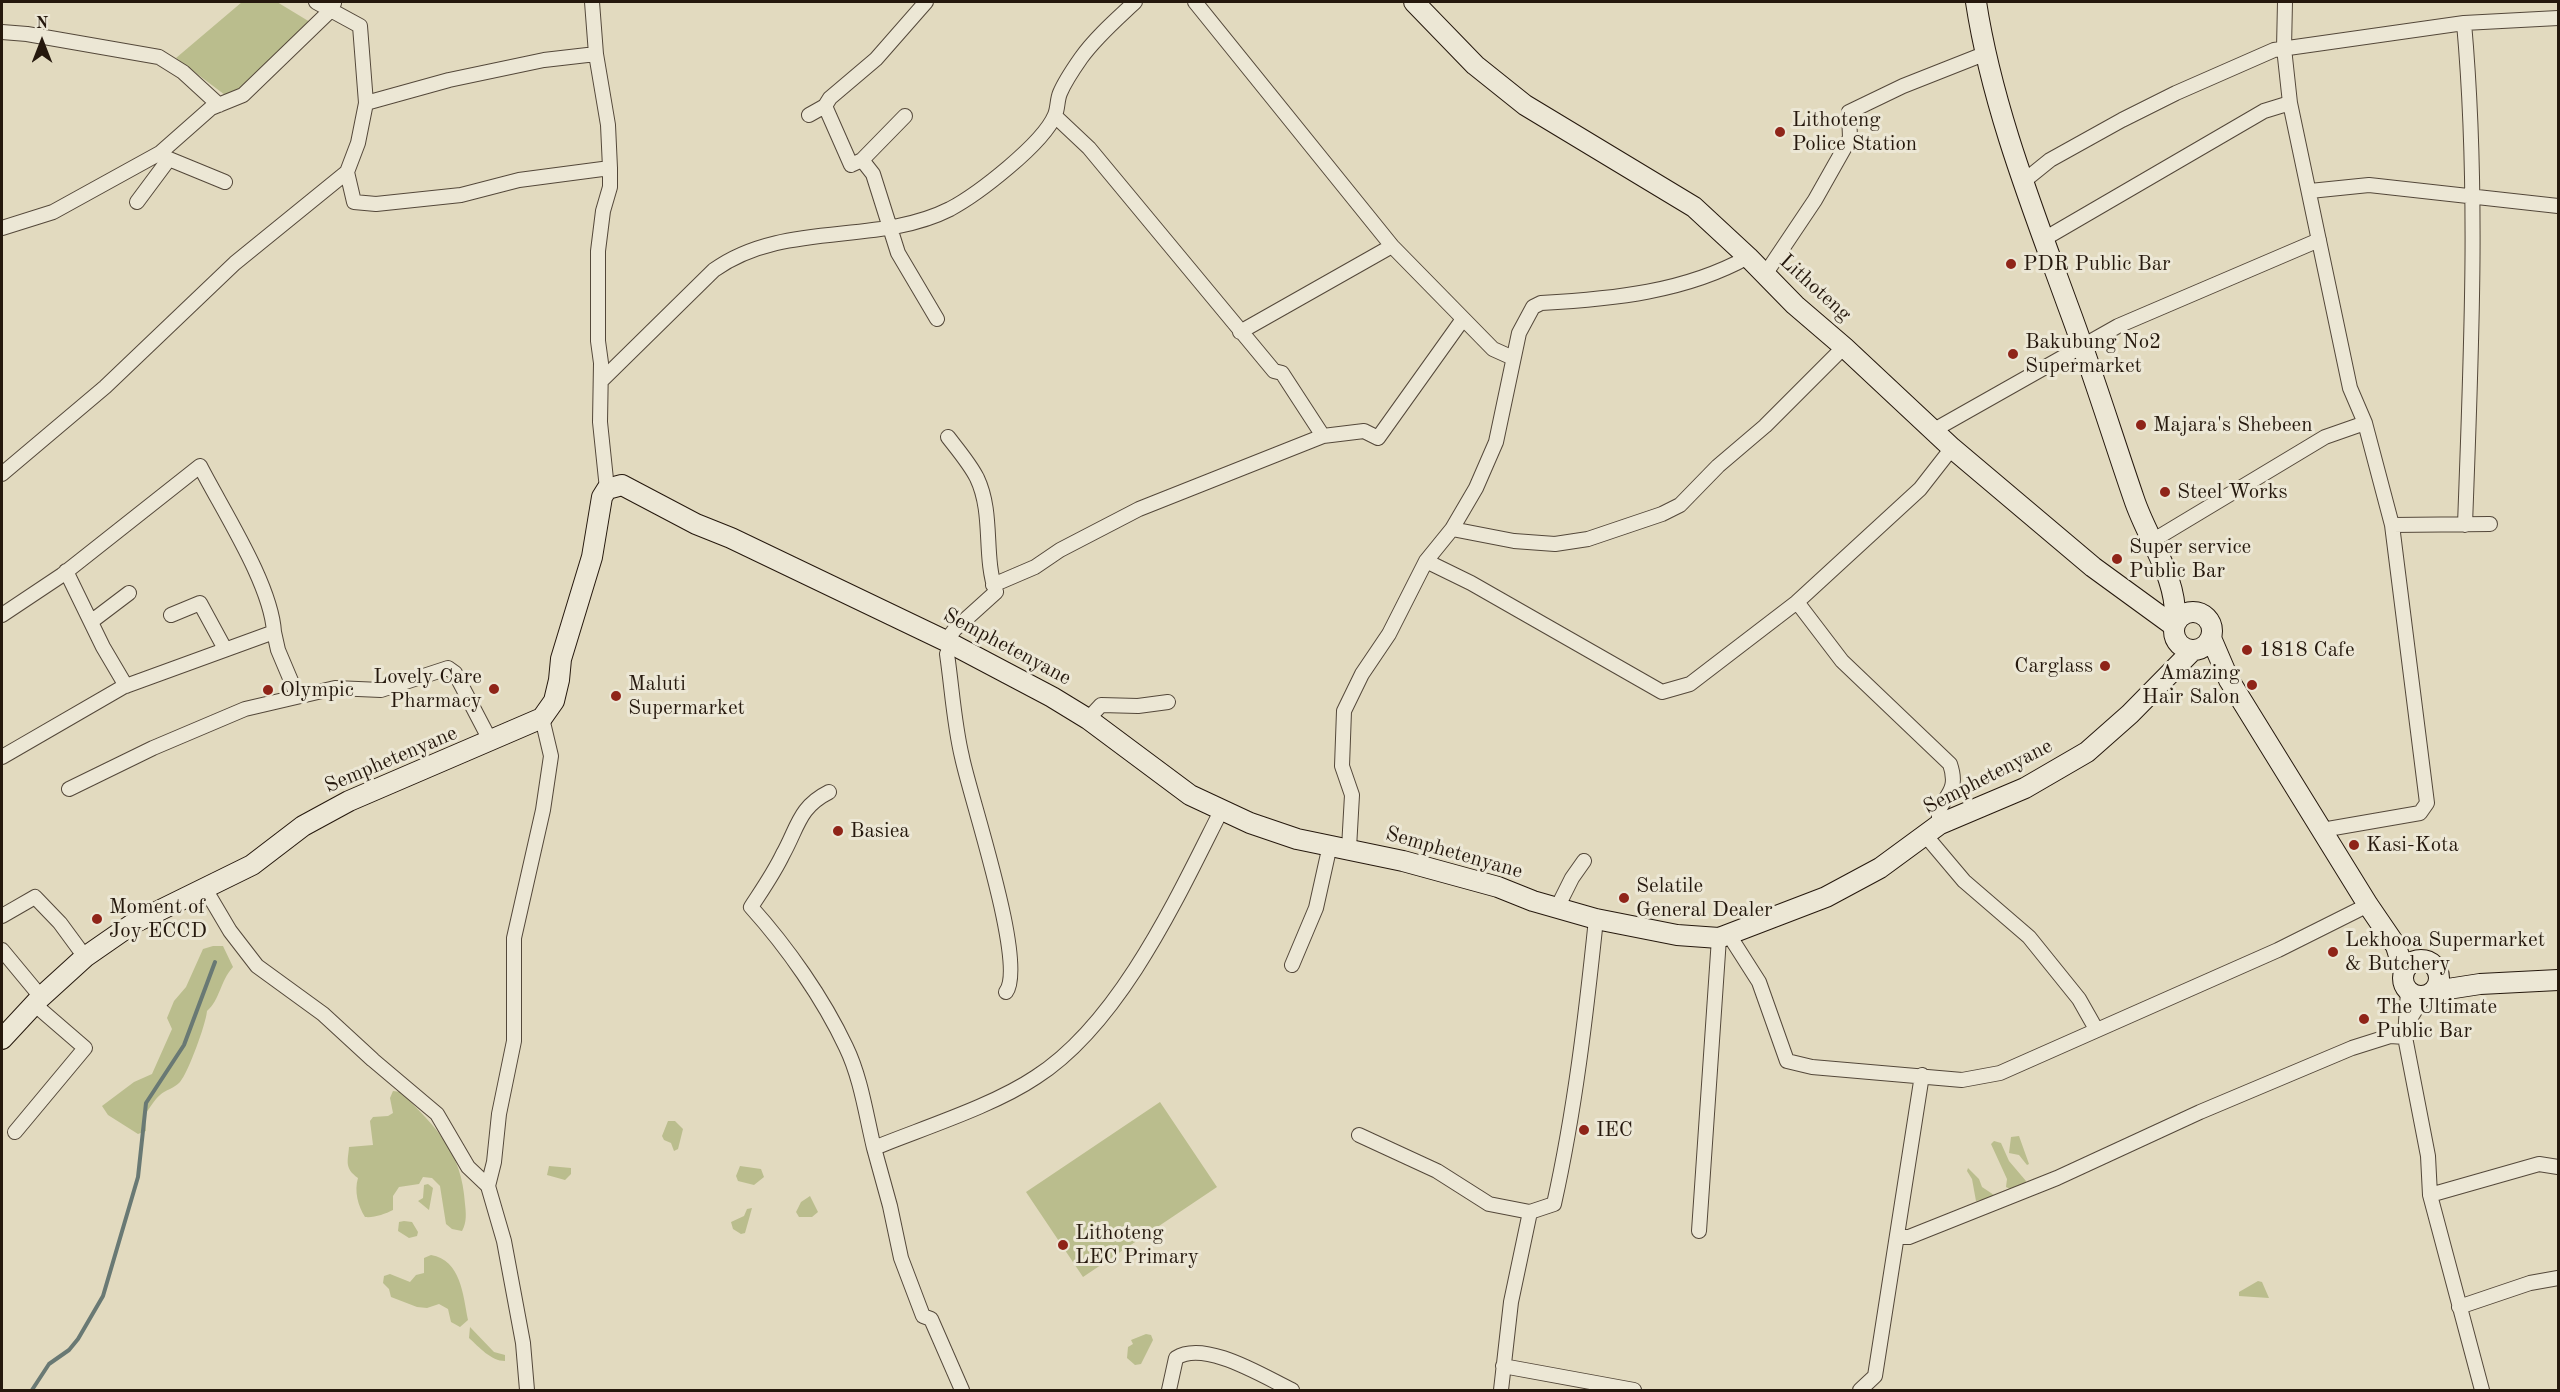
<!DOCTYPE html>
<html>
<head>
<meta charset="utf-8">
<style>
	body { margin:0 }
	#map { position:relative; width:2560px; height:1392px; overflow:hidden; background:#e2dabf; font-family:"Old Standard TT",serif }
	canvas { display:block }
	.frame { position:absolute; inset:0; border:3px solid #25180d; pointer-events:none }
	.north { position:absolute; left:12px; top:12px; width:60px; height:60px; -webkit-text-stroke:4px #ece7d5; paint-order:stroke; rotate:0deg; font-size:16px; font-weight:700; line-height:24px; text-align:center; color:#25180d }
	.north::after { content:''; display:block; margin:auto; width:21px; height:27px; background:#25180d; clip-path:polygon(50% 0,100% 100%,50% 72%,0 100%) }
</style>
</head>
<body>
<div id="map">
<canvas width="2560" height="1392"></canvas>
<div class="frame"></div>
<div class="north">N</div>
</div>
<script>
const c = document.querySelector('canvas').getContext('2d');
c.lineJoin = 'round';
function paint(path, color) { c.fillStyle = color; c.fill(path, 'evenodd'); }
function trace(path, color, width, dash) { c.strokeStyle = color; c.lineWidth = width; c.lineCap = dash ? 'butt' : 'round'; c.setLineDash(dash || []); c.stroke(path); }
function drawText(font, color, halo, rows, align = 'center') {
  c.font = font + ' "Old Standard TT",serif'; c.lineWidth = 6; c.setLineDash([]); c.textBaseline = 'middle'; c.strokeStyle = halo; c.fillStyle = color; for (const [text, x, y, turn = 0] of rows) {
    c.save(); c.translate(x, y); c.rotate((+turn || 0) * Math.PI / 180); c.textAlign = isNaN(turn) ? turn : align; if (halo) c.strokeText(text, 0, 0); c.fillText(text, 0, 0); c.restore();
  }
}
paint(new Path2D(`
	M242,2H277L310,22L229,98L176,58Z
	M213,946H223L233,967C220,981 220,1000 207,1011C206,1024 188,1073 180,1082C175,1088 165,1090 160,1095C154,1100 150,1108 145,1114L146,1131L138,1134L108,1115L102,1106L134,1082L152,1074L172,1029L167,1018L174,1001L186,987L203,949Z
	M393,1091L401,1092C436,1128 462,1151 465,1204C466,1213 467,1222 462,1231L452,1229L446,1224L440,1186L432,1178L423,1177L419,1184L399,1187L393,1196V1210C385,1214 374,1218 365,1217C358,1206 354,1191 358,1178C344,1168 348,1161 349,1147L373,1145L370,1121L373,1117L388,1116L393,1113L390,1098Z
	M1160,1102L1217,1187L1083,1277L1026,1192Z
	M668,1121H675L683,1129L678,1149L674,1151L671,1143L664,1140L662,1136Z
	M2019,1136L2029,1164L2027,1165L2019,1155L2009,1153L2011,1137Z
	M1994,1141L2001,1143L2009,1161L2026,1181L2025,1186L2010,1189L2006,1187L2007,1179L1991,1144Z
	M549,1166L571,1168V1174L565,1180L547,1175Z
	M740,1166L761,1169L764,1177L754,1185L738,1181L736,1176Z
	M1968,1168L1979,1179L1982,1187L1994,1195L1992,1198L1976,1201L1972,1179L1967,1171Z
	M428,1184L433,1188L429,1210L418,1201L423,1198L424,1185Z
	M810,1196L818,1212L812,1217H799L796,1212L801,1202Z
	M752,1208L745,1233L741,1234L733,1229L731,1222L744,1216L747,1209Z
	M404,1221L412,1222L418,1232L417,1236L409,1238L398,1231L399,1222Z
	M431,1255C461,1260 463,1295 468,1320L460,1327L451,1322L448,1309L439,1304L427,1308L417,1307L391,1297L389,1289L383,1283L384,1276L390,1274L410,1282L416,1275L424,1273V1258Z
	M2258,1281L2262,1282L2269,1298L2239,1296V1292Z
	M470,1327L494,1352L505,1355V1361C491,1361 479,1347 469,1338Z
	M1146,1334L1151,1335L1153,1340L1141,1364L1135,1365L1127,1358L1128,1347L1133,1344L1131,1340Z`), '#babd8d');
trace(new Path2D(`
	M32,1390L49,1364L69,1350L78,1339L103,1296L138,1177L146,1103L184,1045L215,962`), '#697974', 4);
const street = new Path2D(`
	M592,2L596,54L608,125L610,168V187L603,211L598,251V341L601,363L600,422L607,489
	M1195,2L1392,246L1493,349L1513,358
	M2285,2L2284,48L2290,103L2350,388L2365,423L2392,525L2427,803L2420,813L2322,830
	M2464,23C2479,190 2471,357 2465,525
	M2,32L27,34L159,57L183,72L219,105
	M366,103L449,80L544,60L596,54
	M825,106L851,165L862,160L905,116
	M809,115L825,106L830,98L876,59L926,2
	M1055,116L1089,148L1274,371L1282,373L1323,436L1364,431L1378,438L1463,319
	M169,159L225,182
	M862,160L873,174L898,253L937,319
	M347,172L354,202L376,204L461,195L519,180L610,168
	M2024,181L2050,160L2122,120L2176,93L2274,50L2464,23L2558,18
	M2310,191L2369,185L2558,206
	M137,202L169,159L160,153
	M2,228L53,212L160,153L211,108L243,95L331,10L334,3
	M2044,239L2264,111L2290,103
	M1764,276L1815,200L1850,138L1849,112L1903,86L1984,54
	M1240,332L1392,246
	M601,381L714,270C784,220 877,246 950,209C978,194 1043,144 1055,115C1058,108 1057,100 1060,93C1065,81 1074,68 1081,58C1096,37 1117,19 1135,2
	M1934,430L2118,326L2319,240
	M2,474L105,387L235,263L347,172L358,143L366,103L360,26L316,2
	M2392,525L2490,524
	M1452,529L1514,541L1555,544L1588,539L1662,514L1680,505L1718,466L1765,426L1844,347
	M2152,541L2325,437L2365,423
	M1426,561L1471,583L1662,692L1690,684L1797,602
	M66,571L103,647L126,686
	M993,585L1035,567L1060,550L1139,509L1323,436
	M2,615L62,575L200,466C223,511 271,584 274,632
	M171,615L200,603L225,649
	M92,621L129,593
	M946,641L955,629L996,592C983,556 994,514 977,478C970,464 958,450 948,437
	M952,644L947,654C952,688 954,724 962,757C970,797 1027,964 1006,992
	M1088,719L1101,705L1138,706L1168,702
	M2,757L123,687L274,632L278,650L297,695
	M69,789L153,748L245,709L335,688L381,690L448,668L455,673L491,742
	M829,792C799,807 798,827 783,854C774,873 762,890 751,907C787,947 823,998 846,1047C861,1078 866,1115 874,1148
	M1940,824C1933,797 1962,799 1950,764L1842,661L1797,602L1920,489L1952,448
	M1926,836L1964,881L2029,937L2079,999L2096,1029
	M1349,848L1352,795L1342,766L1344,711L1362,674L1389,634L1426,561L1452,529L1476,488L1496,442L1519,333L1533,307L1541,303C1613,299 1685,292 1748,257
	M204,887L230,931L257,966L323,1014L373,1060L437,1114L468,1167L488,1186
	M1557,908L1572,878L1584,861
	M2,916L35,897L60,923L85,957
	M1729,935L1759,982L1787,1061L1812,1067L1962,1080L2000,1073L2278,950L2368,905
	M2,950L41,997
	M1292,965L1316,908L1330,845
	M2408,991L2405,1037L2428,1156L2430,1195L2482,1390
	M2408,1022L2424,996
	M15,1132L85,1048L34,1004
	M1359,1135L1437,1171L1489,1204L1530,1212
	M2430,1195L2539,1164L2558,1167
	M1699,1231L1719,938
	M1898,1237H1909L2057,1178L2200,1112L2352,1048L2390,1036L2405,1037
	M2459,1307L2530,1283L2558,1278
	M1503,1366L1634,1390
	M527,1390L523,1343L504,1241L488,1186L494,1162L499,1114L514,1041V938L543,810L551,756L542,718
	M962,1390L931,1319L923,1316L901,1258L890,1206L874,1148C923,1128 993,1106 1036,1077C1120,1023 1177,898 1221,811
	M1169,1390L1176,1358C1205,1339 1266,1378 1292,1390
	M1501,1390L1511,1302L1530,1212L1554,1204C1575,1110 1586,1015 1596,919
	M1860,1390L1875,1376L1922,1075`);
const secondary = new Path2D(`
	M1414,2L1475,65L1525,105L1694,207L1748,257L1795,305L1844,347L1952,448L2093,567L2174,626
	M1976,2C1992,106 2032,207 2068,306C2092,370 2112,435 2134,499C2148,541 2178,577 2175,623
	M2174 631a19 19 0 1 1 38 0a19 19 0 1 1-38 0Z
	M2211,638L2229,680L2368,905L2396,946L2404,972
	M2403 978a18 18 0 1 1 36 0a18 18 0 1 1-36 0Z
	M2435,991L2480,984L2558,980
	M2,1039L41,997L85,957L134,923L252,865L303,826L349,801L542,718L554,701L559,680L561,659L592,557L602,497L607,489L622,485L696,524L731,538L946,641L1052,697L1088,719L1190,795L1250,823L1297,839L1403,861L1498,887L1533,901L1596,919L1677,935L1719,938L1826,897L1880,868L1940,824L2025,788L2087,752L2130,714L2193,650`);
trace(street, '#54483a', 16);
trace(secondary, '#25180d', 22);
trace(street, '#ece7d5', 14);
trace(secondary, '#ece7d5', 20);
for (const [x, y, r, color] of [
	[1780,132,6,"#8f2418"],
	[2011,264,6,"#8f2418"],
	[2013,354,6,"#8f2418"],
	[2141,425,6,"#8f2418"],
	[2165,492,6,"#8f2418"],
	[2117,559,6,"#8f2418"],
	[2247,650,6,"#8f2418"],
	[2105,666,6,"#8f2418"],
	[2252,685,6,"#8f2418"],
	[494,689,6,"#8f2418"],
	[268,690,6,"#8f2418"],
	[616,696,6,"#8f2418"],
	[838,831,6,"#8f2418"],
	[2354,845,6,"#8f2418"],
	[1624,898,6,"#8f2418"],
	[97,919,6,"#8f2418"],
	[2333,952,6,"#8f2418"],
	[2364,1019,6,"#8f2418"],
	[1584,1130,6,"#8f2418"],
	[1063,1245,6,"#8f2418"]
]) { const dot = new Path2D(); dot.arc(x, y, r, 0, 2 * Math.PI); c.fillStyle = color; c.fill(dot); trace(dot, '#ece7d5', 2); }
drawText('21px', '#25180d', '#ece7d5', [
	["Lithoteng",1792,120],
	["Police Station",1792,144],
	["PDR Public Bar",2023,264],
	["Bakubung No2",2025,342],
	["Supermarket",2025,366],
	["Majara's Shebeen",2153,425],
	["Steel Works",2177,492],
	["Super service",2129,547],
	["Public Bar",2129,571],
	["1818 Cafe",2259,650],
	["Carglass",2093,666,"right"],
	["Amazing",2240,673,"right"],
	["Hair Salon",2240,697,"right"],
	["Lovely Care",482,677,"right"],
	["Pharmacy",482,701,"right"],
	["Maluti",628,684],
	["Supermarket",628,708],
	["Olympic",280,690],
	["Basiea",850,831],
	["Kasi-Kota",2366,845],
	["Selatile",1636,886],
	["General Dealer",1636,910],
	["Moment of",109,907],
	["Joy ECCD",109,931],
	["Lekhooa Supermarket",2345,940],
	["& Butchery",2345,964],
	["The Ultimate",2376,1007],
	["Public Bar",2376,1031],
	["IEC",1596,1130],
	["Lithoteng",1075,1233],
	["LEC Primary",1075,1257]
], 'left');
drawText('21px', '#25180d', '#ece7d5', [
	["Lithoteng",1815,288,42],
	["Semphetenyane",1007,647,28],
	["Semphetenyane",391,760,-23],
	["Semphetenyane",1988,777,-27],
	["Semphetenyane",1454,853,16]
]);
</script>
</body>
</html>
